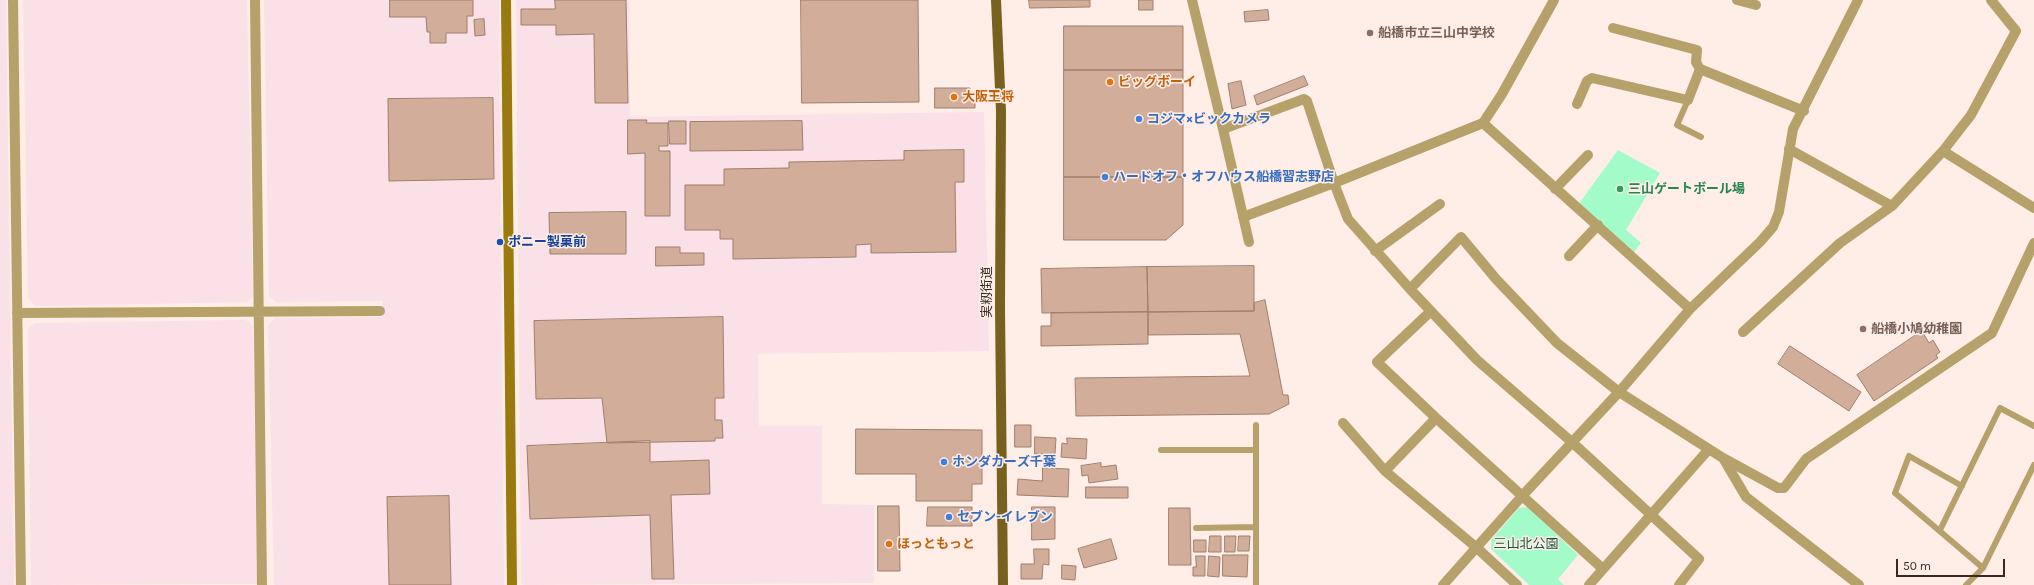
<!DOCTYPE html>
<html>
<head>
<meta charset="utf-8">
<style>
	body { margin:0 }
	#map { position:relative; width:2034px; height:585px; overflow:hidden; background:#feeee7; font-family:Karla,sans-serif }
	canvas { display:block }
	.scale { position:absolute; left:1896px; top:559px; width:109px; height:18px; box-sizing:border-box; border:2px solid #382923; border-top:0; padding-left:5px; font-size:12px; line-height:14px; white-space:nowrap; color:#382923; -webkit-text-stroke:3px #feeee7; paint-order:stroke }
</style>
</head>
<body>
<div id="map">
<canvas width="2034" height="585"></canvas>
<div class="scale">50 m</div>
</div>
<script>
const c = document.querySelector('canvas').getContext('2d');
c.lineJoin = 'round';
function paint(path, color) { c.fillStyle = color; c.fill(path, 'evenodd'); }
function trace(path, color, width, dash) { c.strokeStyle = color; c.lineWidth = width; c.lineCap = dash ? 'butt' : 'round'; c.setLineDash(dash || []); c.stroke(path); }
function drawText(font, color, halo, rows, align = 'center') {
  c.font = font + ' Karla,"Noto Sans JP",sans-serif'; c.lineWidth = 3; c.setLineDash([]); c.textBaseline = 'middle'; c.strokeStyle = halo; c.fillStyle = color; for (const [text, x, y, turn = 0] of rows) {
    c.save(); c.translate(x, y); c.rotate((+turn || 0) * Math.PI / 180); c.textAlign = isNaN(turn) ? turn : align; if (halo) c.strokeText(text, 0, 0); c.fillText(text, 0, 0); c.restore();
  }
}
paint(new Path2D(`
	M0,0H6L14,585H0Z
	M23,0H247L253,297L247,302L35,306L28,297Z
	M264,0H499L504,585H275L274,584L268,325L275,318L382,317L383,301L276,302L269,296Z
	M516,0H629L630,117L984,112L989,351L758,354L759,426H822V504L874,505V583L523,585L521,583Z
	M246,320L253,326L257,584L31,585L28,329L34,323Z`), '#fae0e7');
paint(new Path2D(`
	M1618,150L1660,173L1626,230L1641,243L1634,252L1578,205Z
	M1528,507L1578,555L1558,579L1564,585H1529L1491,549V540L1519,508Z`), '#a2fbc8');
const building = new Path2D(`
	M390,0H473V16H467V33H446V43H430V32H427L426,17H390Z
	M555,0H626L628,103H595L594,34L556,35V25H521V9H555Z
	M801,0H918L919,102L802,103Z
	M1029,0H1090V7L1030,8Z
	M1139,0H1153V10H1139Z
	M1268,10L1269,20L1245,22L1244,12Z
	M484,19L485,35L475,36L474,20Z
	M1064,26H1183V70H1064Z
	M1064,70H1183V177H1064Z
	M1304,76L1308,85L1257,105L1254,96Z
	M1241,81L1246,105L1232,109L1228,84Z
	M935,88H970V100H975V108H935Z
	M493,98L494,179L389,181L388,99Z
	M628,120H647L646,123H668V146H659V151H670V216H645V153L628,154Z
	M669,121H686V144H670Z
	M802,121L803,150L690,151V122Z
	M964,150V182H955L956,252L871,253V244L856,245V257L733,259V239H720V230H685V185H724V169L789,168V162L904,160V151Z
	M1064,177H1183V225L1166,240H1064Z
	M626,212V254H550L549,213Z
	M656,247H680V253H704V265L656,266Z
	M1254,266V311L1148,312L1147,267Z
	M1147,267L1148,312L1042,313L1041,269Z
	M1265,300L1283,395H1288L1289,404L1269,414L1076,416L1075,378L1250,376L1240,334L1148,335V312L1254,311V303Z
	M1148,312V344L1041,346V326H1051V313Z
	M723,317L724,398H715V420H722L723,438H715V441L607,443L602,398L536,399L534,321Z
	M1922,331L1929,343L1933,340L1940,352L1936,355L1938,358L1874,401L1857,375Z
	M1790,346L1861,392L1849,411L1778,364Z
	M1015,425H1031V447H1015Z
	M856,429L982,430V484H972V501H916V474H856Z
	M1035,437L1056,438L1055,454H1035Z
	M1067,438L1087,439L1086,459L1061,457L1062,443L1067,444Z
	M650,441V462L709,460L710,494L671,495L674,579H652L650,515L530,519L527,446Z
	M1101,463V467L1116,465L1118,479L1089,483L1088,475L1082,476L1081,466Z
	M1043,468L1069,469L1068,497L1017,495L1018,479L1042,481Z
	M1086,487H1128V498H1086Z
	M449,496L451,585H389L387,497Z
	M878,506H899L900,571H878Z
	M928,507H972V526H927Z
	M1032,507H1055V539L1032,540Z
	M1169,508H1190L1191,565H1169Z
	M1210,536H1221V552H1209Z
	M1225,536H1236L1235,552H1225Z
	M1239,536H1250L1249,551H1238Z
	M1111,539L1117,559L1084,568L1078,549Z
	M1194,540H1206V552H1194Z
	M1034,549H1049V565L1043,564L1042,579H1021V564H1034Z
	M1223,555H1248L1247,577L1223,576Z
	M1196,556H1205V576H1193V567H1196Z
	M1209,556L1220,557L1219,577L1208,576Z
	M1062,565L1076,566L1075,580L1062,579Z`);
paint(building, '#d1ad9a');
trace(building, '#a17f6d', 1);
trace(new Path2D(`
	M1688,100L1677,125L1701,137
	M1161,450H1255
	M1962,486L1909,456L1895,493L1983,568
	M1196,528L1255,527
	M1940,530L2000,408L2034,426
	M1256,585V425
	M1966,585L1983,568L2034,465`), '#b7a16a', 6);
trace(new Path2D(`
	M13,0L21,585
	M255,0L262,585
	M1192,0L1223,129L1304,99L1307,101L1334,183L1348,219L1410,289L1477,360L1573,443L1699,559L1679,585
	M1737,0L1756,5
	M1613,28L1697,50L1696,62L1700,69L1804,111
	M1577,104L1587,81L1592,78L1688,100L1700,69
	M1483,123L1690,309
	M1223,129L1249,242
	M1789,149L1892,206L1943,151L1971,115L2016,31L1991,0
	M1943,151L2034,208
	M1555,189L1588,155
	M1243,217L1334,183L1483,123L1502,94L1554,0
	M1375,251L1440,204
	M1569,256L1598,225
	M1410,289L1461,237L1496,279L1557,343L1619,392L1723,458L1778,488H1784L1806,459L1992,333L2034,243
	M1431,311L1377,362L1436,418L1603,569
	M17,313L380,311
	M1743,332L1840,243L1892,206
	M1343,423L1385,471L1477,548L1517,585
	M1723,458L1746,497L1859,585
	M1385,471L1436,418
	M1443,585L1523,495L1619,392L1690,309L1760,242L1773,227L1779,212L1793,129L1858,0
	M1589,585L1709,449`), '#b7a16a', 10);
trace(new Path2D(`
	M506,0L512,585`), '#9a790e', 10);
trace(new Path2D(`
	M996,0L1001,111L1000,307L1003,585`), '#78601e', 10);
for (const [x, y, r, color] of [
	[1370,33,4,"#8d6e63"],
	[1110,82,4,"#e8710a"],
	[954,97,4,"#e8710a"],
	[1139,119,4,"#3f7fe0"],
	[1105,177,4,"#3f7fe0"],
	[1620,189,4,"#2e9e5b"],
	[500,242,4,"#1a4fb4"],
	[1863,329,4,"#8d6e63"],
	[944,462,4,"#3f7fe0"],
	[949,517,4,"#3f7fe0"],
	[889,544,4,"#e8710a"]
]) { const dot = new Path2D(); dot.arc(x, y, r, 0, 2 * Math.PI); c.fillStyle = color; c.fill(dot); trace(dot, '#feeee7', 1.5); }
drawText('bold 13px', '#785e54', '#feeee7', [
	["船橋市立三山中学校",1378,33],
	["船橋小鳩幼稚園",1871,329]
], 'left');
drawText('bold 13px', '#c56008', '#feeee7', [
	["ビッグボーイ",1118,82],
	["大阪王将",962,97],
	["ほっともっと",897,544]
], 'left');
drawText('bold 13px', '#366cbe', '#feeee7', [
	["コジマ×ビックカメラ",1147,119],
	["ハードオフ・オフハウス船橋習志野店",1113,177],
	["ホンダカーズ千葉",952,462],
	["セブン-イレブン",957,517]
], 'left');
drawText('bold 13px', '#27864d', '#feeee7', [
	["三山ゲートボール場",1628,189]
], 'left');
drawText('bold 13px', '#164399', '#feeee7', [
	["ポニー製菓前",508,242]
], 'left');
drawText('13px', '#382923', '#feeee7', [
	["実籾街道",987,292,-90]
]);
drawText('13px', '#175a3a', '#feeee7', [
	["三山北公園",1526,544]
]);
</script>
</body>
</html>
